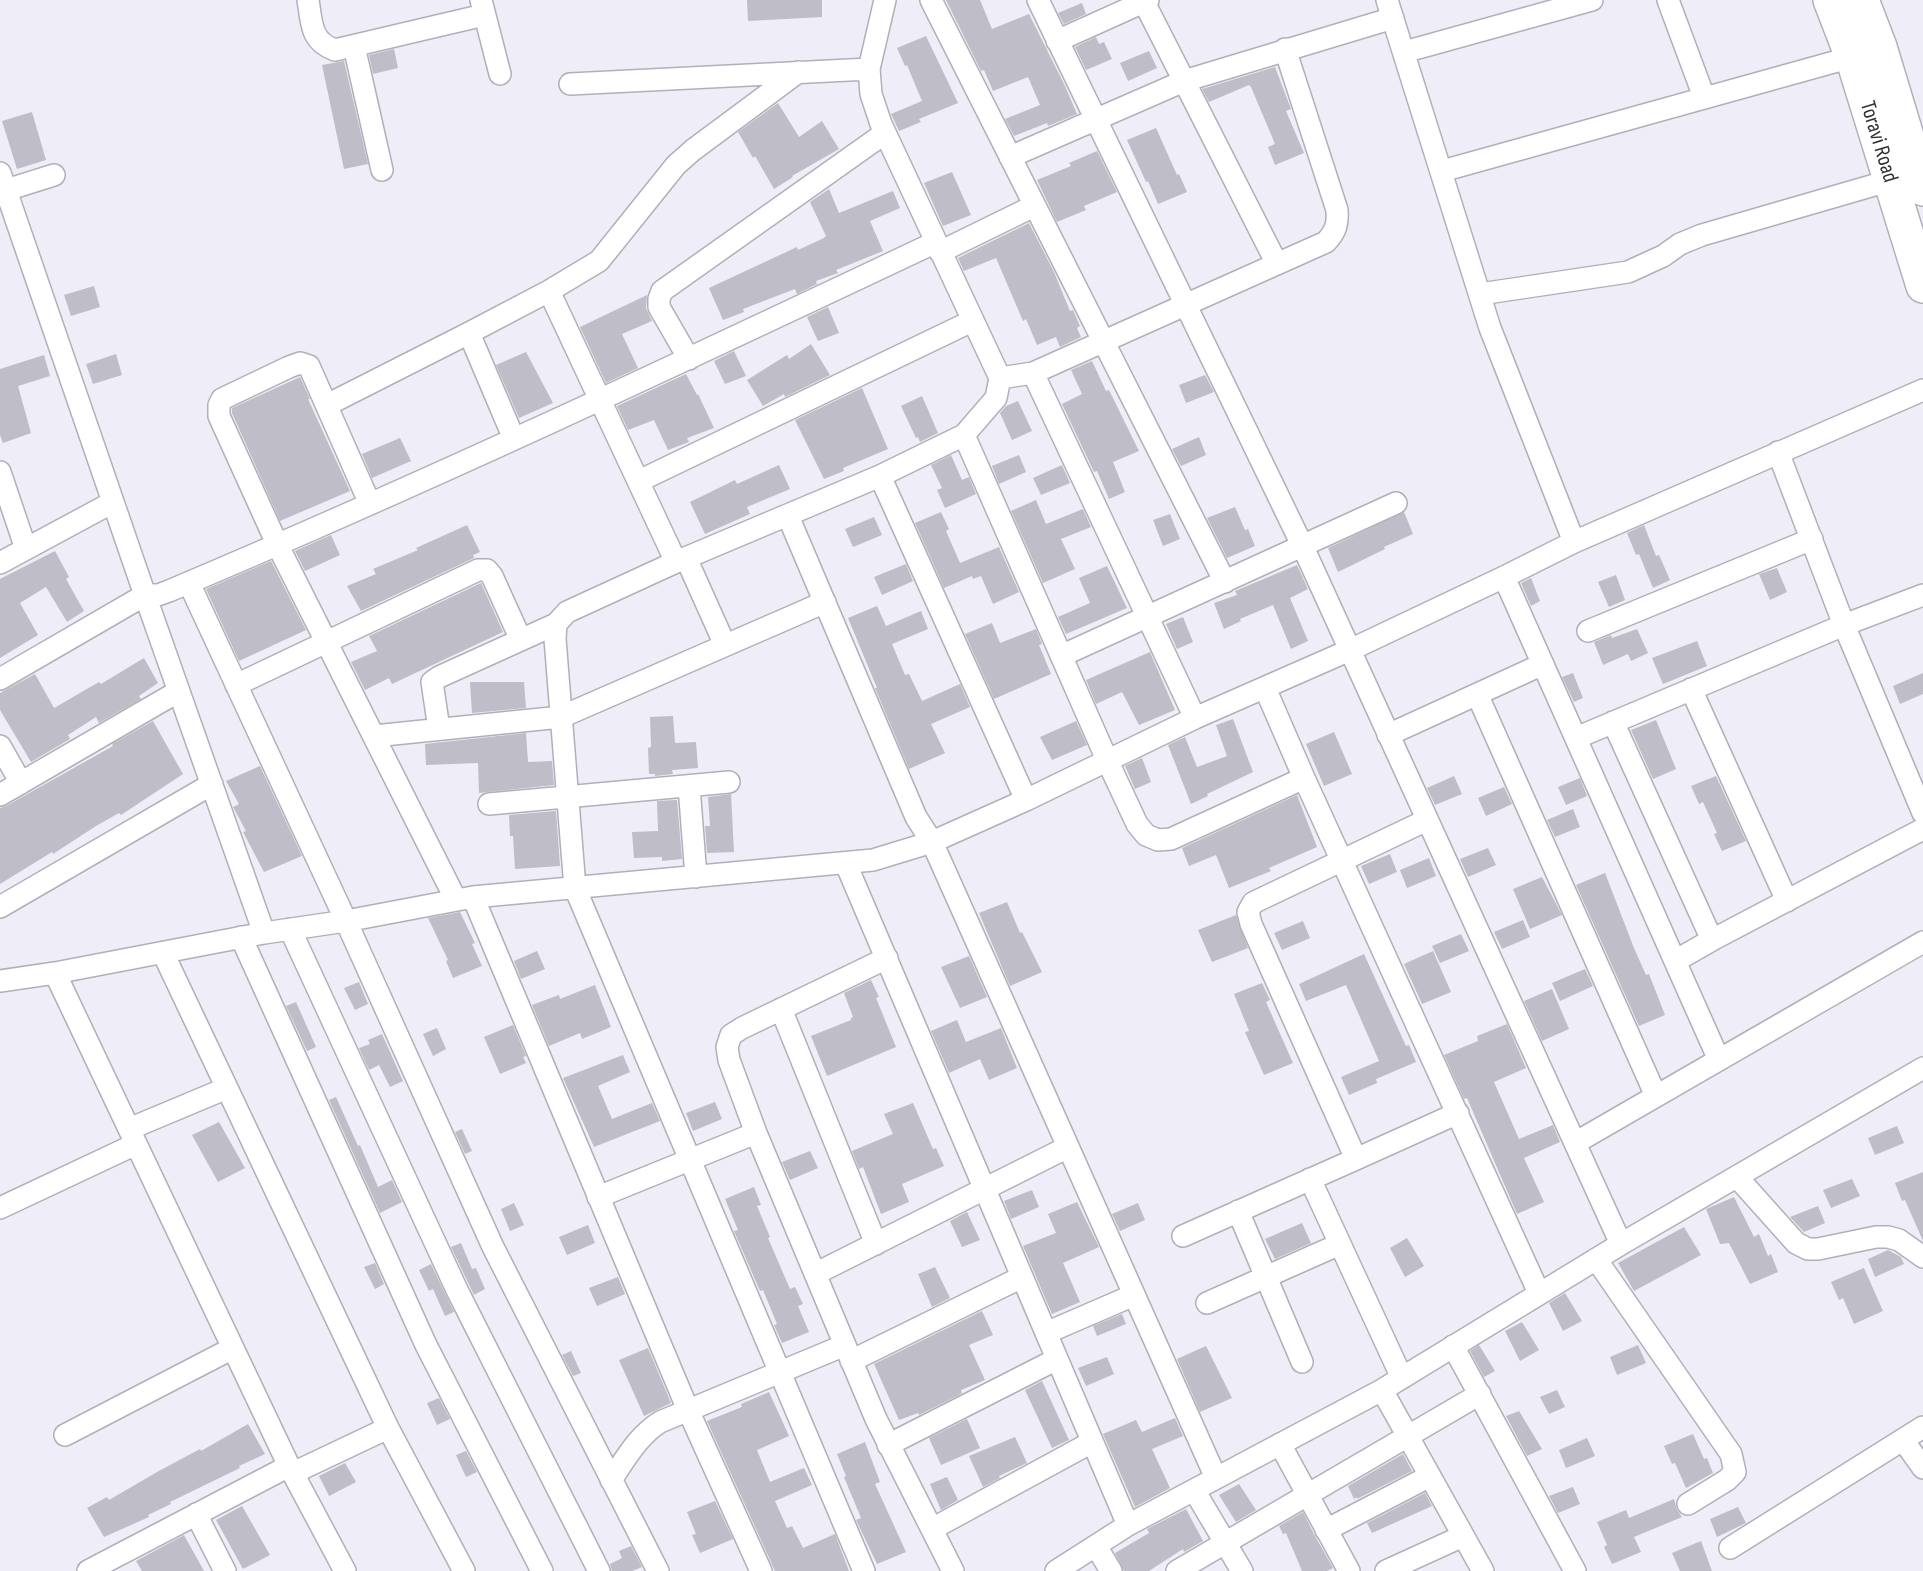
<!DOCTYPE html>
<html>
<head>
<meta charset="utf-8">
<style>
	body { margin:0 }
	canvas { display:block; background:#eeedf8 }
</style>
</head>
<body>
<canvas width="1923" height="1571"></canvas>
<script>
const c = document.querySelector('canvas').getContext('2d');
c.lineJoin = 'round';
function paint(path, color) { c.fillStyle = color; c.fill(path, 'evenodd'); }
function trace(path, color, width, dash) { c.strokeStyle = color; c.lineWidth = width; c.lineCap = dash ? 'butt' : 'round'; c.setLineDash(dash || []); c.stroke(path); }
function drawText(font, color, halo, rows, align = 'center') {
  c.font = font + ' "Sofia Sans Condensed",sans-serif'; c.lineWidth = 4.5; c.setLineDash([]); c.textBaseline = 'middle'; c.strokeStyle = halo; c.fillStyle = color; for (const [text, x, y, turn = 0] of rows) {
    c.save(); c.translate(x, y); c.rotate((+turn || 0) * Math.PI / 180); c.textAlign = isNaN(turn) ? turn : align; if (halo) c.strokeText(text, 0, 0); c.fillText(text, 0, 0); c.restore();
  }
}
paint(new Path2D(`
	M747,0H822V17L748,21Z
	M946,0H980L992,29L1029,14L1065,86L1077,114L1048,126L1047,123L1014,136L1005,119L1040,105L1028,77L993,91L984,70L981,71Z
	M1082,3L1086,14L1064,24L1058,13Z
	M926,36L958,103L919,119L921,122L899,131L891,114L922,101L907,65L905,66L897,48Z
	M1096,37L1099,44L1104,42L1112,59L1086,70L1075,47Z
	M394,49L398,68L373,74L369,55Z
	M1149,51L1157,68L1128,81L1120,63Z
	M344,61L368,164L344,169L322,65Z
	M1275,67L1291,109L1286,111L1304,153L1275,165L1268,147L1275,144L1251,87L1249,85L1209,102L1202,89Z
	M778,103L799,137L822,121L839,149L792,176L793,177L774,189L755,156L753,158L738,132Z
	M32,112L46,160L17,169L2,121Z
	M1156,128L1177,175L1179,174L1187,192L1158,204L1148,181L1146,182L1127,140Z
	M1097,151L1117,192L1084,206L1086,210L1057,222L1037,180L1071,166L1069,163Z
	M952,172L971,215L943,226L924,183Z
	M829,189L839,213L893,191L900,208L870,221L883,251L836,270L838,273L816,281L817,284L797,294L795,289L743,309L744,312L723,320L709,288L797,247L798,250L824,238L826,236L810,202Z
	M1029,223L1054,272L1070,311L1073,310L1080,326L1077,328L1081,337L1060,347L1056,337L1037,345L1026,319L1023,321L996,258L964,271L958,258Z
	M94,286L100,307L71,316L64,295Z
	M647,295L646,308L652,321L622,334L638,368L606,383L580,327Z
	M828,307L839,333L818,341L807,317Z
	M811,344L830,375L785,397L784,394L763,406L747,380L787,355L789,359Z
	M734,351L746,376L725,384L714,361Z
	M526,352L553,403L519,418L496,365Z
	M116,354L122,375L93,384L86,364Z
	M44,355L50,376L18,386L31,433L3,443L0,435V369Z
	M1092,361L1106,391L1109,390L1139,451L1113,462L1125,492L1109,499L1097,471L1094,472L1062,404L1082,394L1071,370Z
	M686,374L697,395L698,394L714,428L687,438L689,442L668,450L654,420L628,430L617,406Z
	M1205,375L1214,392L1186,403L1179,385Z
	M300,377L310,399H308L350,491L280,521L232,413V408Z
	M862,388L888,449L843,468L844,471L824,479L795,420Z
	M922,396L938,433L920,442L918,437L916,438L901,406Z
	M1018,401L1032,431L1012,440L1000,413L1006,406Z
	M1199,437L1206,455L1181,466L1172,449Z
	M400,438L411,461L372,478L362,454Z
	M951,455L962,480L969,477L976,494L945,508L937,490L942,488L931,465Z
	M1019,455L1026,472L999,484L992,466Z
	M779,465L790,489L747,507L750,514L705,534L690,502L735,480L737,484Z
	M1062,465L1070,483L1041,495L1033,478Z
	M1036,500L1046,524L1083,509L1091,527L1061,539L1075,569L1043,583L1011,511Z
	M1235,507L1245,530L1248,529L1255,546L1227,558L1207,518Z
	M941,512L949,529L946,531L960,563L999,547L1019,592L993,604L981,576L973,579L972,576L944,588L915,523Z
	M1404,512L1413,534L1384,547L1385,549L1338,572L1328,548Z
	M1170,514L1180,539L1163,546L1153,520Z
	M874,517L882,535L853,547L845,529Z
	M467,525L480,552L473,555L474,558L361,611L347,586L376,574L373,569L418,550L416,548Z
	M1644,525L1656,556L1659,555L1670,580L1653,588L1639,554L1636,555L1627,533Z
	M331,535L340,555L305,571L295,551Z
	M55,551L69,577L66,579L84,611L67,622L46,587L20,603L38,635L0,658V579Z
	M271,561L306,630L239,661L206,589Z
	M906,564L913,581L882,595L874,577Z
	M1297,565L1308,589L1290,598L1308,641L1291,649L1273,605L1240,619L1241,621L1224,629L1214,603L1237,595L1235,591Z
	M1107,566L1127,608L1066,634L1058,617L1090,603L1079,578Z
	M1777,568L1787,592L1770,600L1759,574Z
	M1616,575L1625,600L1609,607L1598,582Z
	M1531,578L1540,601L1531,606L1521,583Z
	M481,583L503,632L392,684L389,678L365,690L351,662L377,651L369,636Z
	M877,606L886,626L921,611L928,629L892,644L905,675L909,674L922,701L960,684L970,707L931,724L945,753L909,769L875,688H877L848,618Z
	M1183,617L1193,642L1177,649L1166,624Z
	M992,623L1000,643L1036,629L1042,644L1039,645L1051,674L994,699L965,634Z
	M1637,629L1648,653L1631,661L1628,654L1603,665L1594,642L1611,635L1612,638Z
	M1697,641L1707,666L1663,684L1652,658Z
	M1150,652L1175,710L1139,725L1122,692L1096,704L1086,680Z
	M144,658L158,683L139,696L141,699L99,723L96,717L68,735L70,739L31,762L0,710V693L35,674L54,708L99,682L101,684Z
	M1573,673L1583,698L1574,702L1562,677Z
	M1923,673V694L1900,704L1893,686Z
	M470,682H524L526,708L472,713Z
	M673,716L675,743L696,742L698,768L672,770L673,774L655,776V774H649L648,748L651,747L650,717Z
	M1233,719L1253,772L1207,794L1208,796L1191,804L1168,745L1185,737L1197,767L1227,756L1216,725Z
	M1656,720L1676,769L1653,779L1631,730Z
	M153,721L183,774L121,815L119,813L96,826L53,854L52,852L0,884V808L6,806L113,746L112,744Z
	M1076,721L1087,745L1052,760L1040,737Z
	M1334,732L1352,774L1324,786L1306,744Z
	M526,733L528,762L552,761L554,785L479,793L478,763L426,765L425,744Z
	M1142,758L1151,782L1135,789L1125,766Z
	M260,766L302,856L264,872L243,832L246,831L233,807L239,804L226,781Z
	M1454,776L1462,794L1435,805L1427,788Z
	M1716,776L1746,841L1722,851L1714,834L1717,833L1703,802L1699,804L1691,786Z
	M1580,778L1587,796L1566,805L1558,787Z
	M1504,787L1512,804L1486,816L1478,798Z
	M731,794L734,852L707,853L705,826H710L708,797Z
	M1297,795L1317,847L1269,868L1271,871L1229,888L1216,855L1189,866L1182,848Z
	M677,800L682,859L662,861V857L634,858L632,832L658,831L657,801Z
	M1573,809L1580,827L1555,837L1547,820Z
	M556,811L560,866L515,869L513,836H510L509,815Z
	M1488,848L1496,865L1468,877L1460,859Z
	M1390,854L1397,872L1369,884L1361,866Z
	M1429,858L1436,876L1407,888L1400,870Z
	M1605,873L1634,948L1646,975L1649,974L1665,1015L1639,1026L1576,885Z
	M1542,877L1562,915L1530,929L1513,889Z
	M1007,902L1020,933L1022,932L1042,972L1010,986L979,913Z
	M460,912L475,943L472,944L482,966L453,978L446,961L448,960L428,918Z
	M1236,915L1248,948L1212,962L1198,930Z
	M1523,920L1530,937L1502,949L1494,932Z
	M1303,921L1310,938L1282,950L1274,933Z
	M1461,934L1469,951L1440,963L1432,946Z
	M537,951L545,969L521,979L514,961Z
	M1433,951L1451,992L1422,1004L1404,964Z
	M1364,954L1406,1046L1409,1045L1416,1062L1376,1079L1377,1083L1349,1095L1341,1077L1379,1061L1346,985L1306,1001L1299,984Z
	M969,956L987,997L960,1008L941,967Z
	M1585,969L1593,986L1560,1001L1552,983Z
	M871,980L879,997L876,998L896,1047L827,1076L811,1036L851,1020V1018L853,1017L844,993Z
	M359,982L368,1004L355,1010L344,988Z
	M1262,983L1270,1000L1266,1002L1293,1063L1264,1075L1245,1032L1249,1031L1234,994Z
	M595,985L611,1027L582,1039L580,1033L549,1046L532,1005L559,995L560,999Z
	M1552,989L1569,1029L1542,1041L1524,1001Z
	M296,1002L316,1047L307,1051L286,1006Z
	M957,1020L966,1042L1001,1028L1017,1068L989,1080L980,1059L949,1073L931,1031Z
	M1507,1024L1526,1068L1494,1082L1519,1139L1553,1125L1560,1142L1524,1158L1544,1202L1517,1214L1467,1098L1464,1099L1444,1055L1478,1041L1477,1036Z
	M513,1025L526,1056L523,1057L526,1063L500,1074L484,1037Z
	M437,1028L446,1049L433,1056L423,1034Z
	M382,1034L403,1081L390,1087L379,1065L369,1070L359,1048L370,1044L368,1040Z
	M623,1055L630,1072L598,1086L612,1119L652,1103L660,1121L594,1147L563,1078Z
	M336,1097L358,1146L360,1145L378,1187L392,1180L402,1202L380,1213L329,1100Z
	M715,1102L722,1119L693,1131L686,1113Z
	M913,1103L933,1149L936,1148L944,1166L902,1184L909,1202L881,1214L863,1167L859,1169L852,1151L893,1134L884,1114Z
	M219,1122L245,1168L218,1182L192,1135Z
	M1897,1126L1904,1143L1875,1155L1868,1138Z
	M462,1129L472,1151L465,1154L455,1132Z
	M810,1151L818,1168L790,1180L782,1162Z
	M1923,1172V1241L1905,1200L1902,1201L1895,1183Z
	M1852,1179L1860,1196L1831,1208L1823,1190Z
	M754,1187L761,1205L757,1206L770,1237L768,1238L790,1289L795,1287L803,1304L798,1306L809,1332L782,1343L774,1325L777,1324L763,1290L760,1291L734,1231L738,1230L725,1199Z
	M1032,1190L1039,1207L1011,1219L1004,1201Z
	M1734,1197L1754,1237L1759,1234L1768,1256L1771,1254L1778,1272L1750,1284L1729,1243L1720,1244L1706,1209Z
	M1077,1202L1099,1247L1063,1263L1080,1302L1052,1314L1023,1246L1056,1233L1048,1214Z
	M514,1203L524,1225L510,1231L501,1209Z
	M1138,1203L1145,1220L1120,1231L1112,1214Z
	M1818,1206L1825,1223L1804,1232L1790,1217Z
	M967,1212L980,1240L962,1247L950,1221Z
	M1302,1223L1311,1243L1275,1259L1265,1239Z
	M588,1225L595,1243L567,1255L559,1237Z
	M1684,1227L1701,1255L1634,1291L1618,1263Z
	M1407,1238L1424,1266L1405,1277L1390,1248Z
	M461,1243L472,1269L476,1268L485,1289L474,1295L451,1247Z
	M1888,1250L1901,1257L1904,1264L1875,1277L1868,1259Z
	M375,1263L384,1284L375,1289L364,1267Z
	M431,1264L454,1312L445,1316L433,1289L429,1291L419,1270Z
	M935,1267L950,1298L932,1307L918,1274Z
	M1864,1268L1883,1311L1854,1324L1843,1298L1839,1300L1831,1282Z
	M618,1277L625,1294L597,1306L589,1288Z
	M1565,1293L1582,1321L1563,1331L1549,1303Z
	M982,1311L993,1335L969,1345L985,1380L961,1390L962,1393L957,1396L919,1415L918,1413L899,1420L874,1364Z
	M1122,1314L1126,1324L1097,1336L1093,1326Z
	M1522,1322L1539,1350L1520,1361L1505,1331Z
	M1479,1345L1495,1371L1484,1377L1470,1351Z
	M1638,1345L1646,1363L1617,1375L1610,1357Z
	M1206,1346L1232,1398L1200,1412L1177,1359Z
	M648,1348L671,1403L644,1416L619,1360Z
	M571,1351L581,1373L573,1376L562,1355Z
	M1107,1357L1114,1374L1086,1386L1078,1368Z
	M1042,1381L1069,1440L1052,1448L1025,1390Z
	M1557,1390L1565,1407L1549,1414L1540,1397Z
	M769,1392L789,1436L757,1450L770,1482L804,1468L812,1485L775,1501L787,1528L792,1526L803,1548L835,1534L849,1571H775L712,1432L707,1421L742,1407L741,1404Z
	M439,1398L450,1419L437,1425L427,1403Z
	M1519,1411L1542,1449L1527,1456L1506,1416Z
	M1175,1418L1183,1436L1152,1449L1170,1488L1135,1507L1103,1434L1136,1420L1142,1432Z
	M967,1419L980,1448L941,1465L929,1438Z
	M248,1424L265,1454L239,1466L240,1468L170,1502L171,1504L148,1515L149,1517L104,1537L87,1508L107,1497L109,1500L157,1472L200,1449L201,1451Z
	M1693,1434L1704,1459L1707,1458L1713,1473L1686,1488L1675,1463L1672,1464L1664,1446Z
	M1015,1437L1027,1463L999,1476L1000,1478L983,1487L969,1456Z
	M1587,1438L1595,1456L1566,1468L1559,1450Z
	M865,1442L880,1482L875,1484L906,1552L877,1564L856,1520L861,1518L844,1477L846,1476L837,1454Z
	M466,1451L477,1472L466,1477L456,1455Z
	M1403,1454L1412,1471L1357,1499V1497L1354,1499L1348,1486Z
	M345,1463L356,1482L329,1496L319,1476Z
	M947,1477L958,1500L941,1510L930,1484Z
	M1239,1484L1256,1510L1236,1522L1219,1495Z
	M1573,1487L1580,1504L1558,1513L1549,1496Z
	M1425,1493L1432,1506L1372,1533L1367,1523Z
	M1674,1499L1677,1510L1682,1517L1634,1537L1641,1552L1612,1564L1604,1547L1607,1545L1597,1522L1626,1510L1629,1518Z
	M715,1501L733,1539L700,1553L692,1535L696,1534L687,1512Z
	M242,1506L270,1555L243,1569L216,1520Z
	M1738,1507L1746,1523L1717,1537L1710,1519Z
	M1186,1509L1203,1541L1184,1552L1183,1549L1149,1571H1124L1115,1553L1149,1533L1147,1529Z
	M1303,1512L1315,1536L1333,1568L1327,1571H1302L1286,1533L1283,1534L1279,1526Z
	M184,1535L204,1571H142L136,1561Z
	M1701,1541L1712,1571H1680L1672,1553Z
	M631,1546L642,1567L632,1571H612L610,1564L622,1558L619,1551Z`), '#bebdc8');
const minor = new Path2D(`
	M308,0C312,23 310,41 335,50L484,15
	M481,0L500,74
	M931,0L1225,582
	M1038,0L1303,547L1621,1244
	M1143,0L1277,264
	M1387,0L1490,328L1574,542
	M1668,0L1704,97
	M1057,41L1148,0
	M354,46L382,170
	M1404,52L1592,0
	M570,84L869,69
	M1010,157L1184,81L1393,18
	M1442,171L1852,57
	M0,173L145,595L264,933
	M0,192L54,175
	M940,252L1034,206
	M549,291L676,562
	M1480,294L1628,272L1663,256L1680,244L1702,235L1902,177
	M469,333L514,439
	M689,359L659,307V299L662,291L885,133
	M1033,373L1195,718
	M1000,378L1033,373L1326,242C1336,231 1338,224 1337,210L1285,49
	M327,405L469,333L549,291L599,261L676,165L693,150L798,72
	M964,435L1108,762L1137,824L1146,835L1158,840L1171,839L1304,778
	M1778,452L1844,625L1923,813
	M0,472L26,549
	M880,476L1026,800
	M639,481L972,321
	M370,504L309,366L300,363L289,367L222,399L219,405V416L278,546L456,900
	M788,516L916,817L932,842L1216,1478
	M686,558L725,645
	M0,563L113,502
	M1504,577L1719,1060
	M189,583L346,921L493,1247L658,1571
	M1588,631L1812,539
	M1061,656L1396,503
	M0,679L145,595H158L169,591C428,482 682,362 936,242
	M236,685L478,570H487L492,576L521,640
	M1265,688L1304,778L1539,1293
	M1691,689L1787,901
	M1477,694L1656,1096
	M1613,722L1712,940
	M439,729L432,682L439,677L556,624
	M1388,735L1543,664
	M374,736L561,717L825,602
	M1576,738L1844,625L1923,595
	M0,746L21,783
	M689,786L696,877
	M0,795L179,691
	M489,804L729,782
	M1427,820L1261,899L1253,903L1248,912L1251,924L1356,1159L1458,1113
	M846,864L1128,1525
	M473,897L688,1410L761,1571
	M0,907L212,784
	M290,929L457,1290L599,1571
	M241,937L426,1345L542,1571
	M163,953L388,1428L464,1571
	M887,958L742,1028L731,1035L727,1047L729,1060L756,1133L876,1419L953,1571
	M1675,961L1712,940L1923,829
	M55,973L289,1466L345,1571
	M0,981L55,973L264,933L346,921L473,897L873,860L932,842L1026,800L1195,718L1350,650L1504,577L1574,542L1923,390
	M781,1009L876,1244
	M129,1129L227,1088
	M1575,1143L1923,942
	M1737,1177L1796,1243L1808,1249H1818L1876,1237H1888L1899,1240L1923,1257
	M1310,1179L1402,1378
	M598,1197L756,1133
	M0,1208L136,1144
	M1238,1211L1302,1362
	M1183,1236L1356,1159
	M1596,1259L1731,1454L1735,1472L1727,1480L1688,1504
	M815,1274L1068,1147
	M1207,1303L1340,1244
	M1046,1333L1134,1295
	M1453,1346L1575,1571
	M851,1361L1022,1277
	M1382,1390L1483,1571
	M65,1435L233,1348
	M1903,1440L1923,1468
	M1280,1444L1349,1571
	M888,1445L1057,1359
	M293,1473L388,1428
	M611,1480C626,1458 638,1436 660,1422L845,1345
	M1194,1490L1242,1571
	M196,1514L225,1571
	M932,1529L1092,1442
	M1326,1530L1430,1476
	M1096,1546L1111,1571
	M1730,1548L1923,1427
	M88,1571L289,1466
	M864,1571L575,888L555,639L556,624L567,612L676,562L880,476L964,435L996,398L1000,378L881,124L871,94L869,69L885,0
	M1056,1571L1128,1525L1382,1390L1621,1244L1923,1068
	M1177,1571L1480,1394
	M1386,1571L1463,1536`);
const trunk = new Path2D(`
	M1830,0L1852,57L1923,286
	M1862,0L1880,47L1923,189`);
trace(minor, '#b1b0ba', 24);
trace(trunk, '#b1b0ba', 36);
trace(minor, '#fff', 21);
trace(trunk, '#fff', 33);
drawText('22px', '#323236', '#fff', [
	["Toravi Road",1878,142,73]
]);
</script>
</body>
</html>
